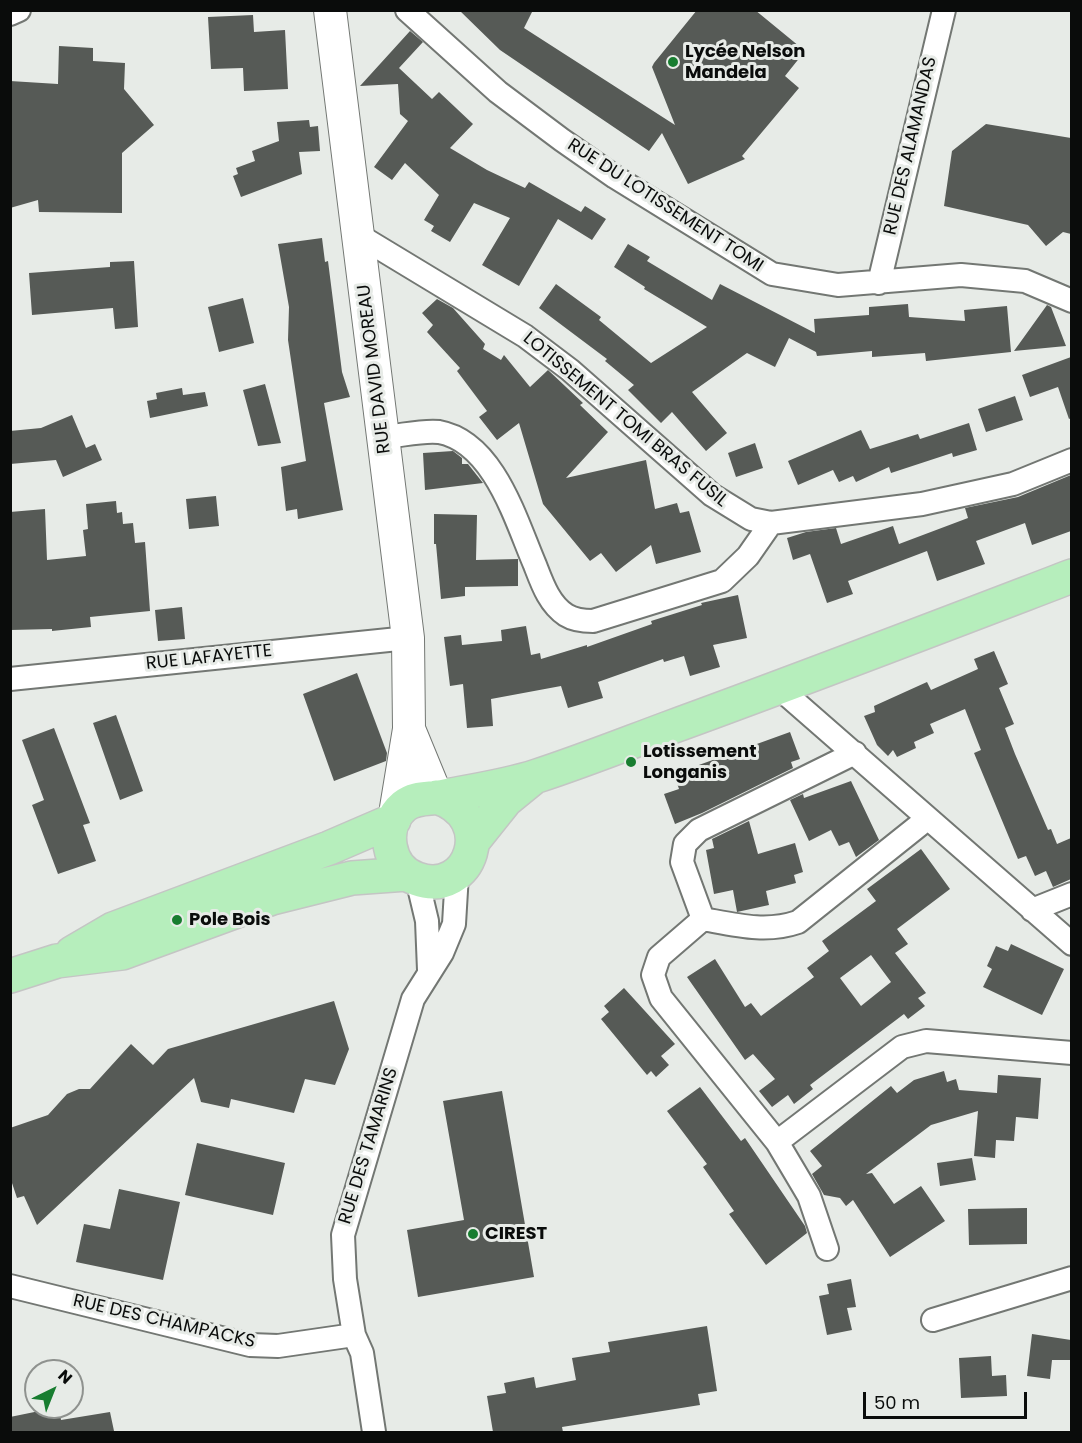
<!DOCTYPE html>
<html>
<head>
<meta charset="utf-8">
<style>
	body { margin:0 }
	#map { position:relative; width:1082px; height:1443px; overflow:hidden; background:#e7ebe7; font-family:Poppins,sans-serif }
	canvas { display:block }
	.frame { position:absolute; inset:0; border:12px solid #0a0c0b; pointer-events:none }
	.north { position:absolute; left:24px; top:1359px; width:60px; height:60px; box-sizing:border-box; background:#e7ebe7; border:2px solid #8f928f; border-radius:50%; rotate:43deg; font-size:16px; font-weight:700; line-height:24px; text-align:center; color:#0a0c0b }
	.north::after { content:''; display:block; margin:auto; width:21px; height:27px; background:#187d30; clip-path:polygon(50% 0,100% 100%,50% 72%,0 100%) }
	.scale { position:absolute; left:863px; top:1392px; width:164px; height:27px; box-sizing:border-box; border:3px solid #0a0c0b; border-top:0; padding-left:8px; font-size:18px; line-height:21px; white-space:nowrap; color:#0a0c0b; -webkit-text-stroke:4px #e7ebe7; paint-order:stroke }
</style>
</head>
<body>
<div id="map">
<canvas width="1082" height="1443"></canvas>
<div class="frame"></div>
<div class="north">N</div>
<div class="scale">50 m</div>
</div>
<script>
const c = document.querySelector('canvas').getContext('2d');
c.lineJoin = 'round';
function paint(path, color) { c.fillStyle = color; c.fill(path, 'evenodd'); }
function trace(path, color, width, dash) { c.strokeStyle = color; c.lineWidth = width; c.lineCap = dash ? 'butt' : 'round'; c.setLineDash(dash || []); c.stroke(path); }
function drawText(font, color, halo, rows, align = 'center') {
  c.font = font + ' Poppins,sans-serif'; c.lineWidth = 6; c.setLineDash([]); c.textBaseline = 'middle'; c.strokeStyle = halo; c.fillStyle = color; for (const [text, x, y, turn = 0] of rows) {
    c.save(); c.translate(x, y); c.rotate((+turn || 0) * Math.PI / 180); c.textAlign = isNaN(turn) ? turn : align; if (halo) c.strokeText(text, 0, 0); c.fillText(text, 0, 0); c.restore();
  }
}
paint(new Path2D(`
	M459,10H533L524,28L675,125L652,67L654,63L697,10H755L805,51L785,76L799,88L742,156L745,159L688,184L662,133L649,151L500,50Z
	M253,15L254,32L285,30L288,89L244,91L243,68L211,69L208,17Z
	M410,31L423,42L399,68L432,99L439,92L473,124L450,148L487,170L525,188L529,182L581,212L585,206L606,219L592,240L558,219L519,286L482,265L510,218L474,203L450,242L431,231L434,226L424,220L439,195L405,163L392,180L374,167L408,121L400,114L398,84L360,86Z
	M59,46L93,48V61L125,63L124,89L154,125L122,153V213L39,212L38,200L10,208V81L58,84Z
	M309,120L310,127L318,126L320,151L299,152L302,174L241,197L233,176L238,174L236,168L255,161L252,151L279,141L277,122Z
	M986,124L1071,138V234L1063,232L1046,246L1028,225L944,206L952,151Z
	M322,238L325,262L328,261L342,372L350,397L324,403L343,510L298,519L297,509L286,511L281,467L306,461L288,340L289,307L278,244Z
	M628,244L650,257L647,261L712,300L720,284L815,333L814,319L869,315V307L908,304L909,317L965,321L964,310L1007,306L1011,352L926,361L925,353L872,357V351L817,356L816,352L789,338L775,367L747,353L692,392L727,433L706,451L672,412L661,423L628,390L634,385L605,361L607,359L539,308L556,284L601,317L599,320L651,363L707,327L644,289L645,287L614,267Z
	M134,261L138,327L115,329L113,308L32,315L29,273L110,267V262Z
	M243,298L254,343L219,352L208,307Z
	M437,299L453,308L485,344L483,349L501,360L504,355L530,387L548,370L583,403L580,405L608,432L566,478L646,460L655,509L677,503L680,513L689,511L701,552L656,564L651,545L616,572L601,553L590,561L543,504L519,423L497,440L479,417L487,411L457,371L460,368L427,332L433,325L422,313Z
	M1047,305L1051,307L1066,346L1014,351Z
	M1071,357V418L1069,419L1058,387L1030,397L1022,375Z
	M265,384L281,443L258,446L243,390Z
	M182,388L183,395L205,392L208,406L150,418L147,401L157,399L156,393Z
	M1015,396L1023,420L986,432L978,409Z
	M72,415L86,448L95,444L102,460L63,477L56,460L10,464V431L41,428Z
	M969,423L977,450L953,457L952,453L891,473L889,467L856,482L853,476L839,482L833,470L798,485L788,461L861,430L870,449L918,434L920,439Z
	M755,443L763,468L736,477L728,453Z
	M453,451L462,458V464H468L483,483L425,490L423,453Z
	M1071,475V531L1032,545L1025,523L976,541L985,564L937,581L927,551L848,581L853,594L827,603L810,554L793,560L787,538L806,532L836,528L841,544L893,526L899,544L968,518L965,508L1018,497Z
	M216,496L219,526L189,529L186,499Z
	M116,501L117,513L122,512L123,524L133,523L135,543L145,542L150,611L90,617L91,627L52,631V629L10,630V512L45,509L47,560L86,556L83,530L88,529L86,504Z
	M434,514L477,515L476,560L518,559V586L465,587V596L441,599L436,544H434Z
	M738,595L747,638L713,645L720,667L690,676L684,656L664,662L663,659L598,682L603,698L568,708L561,686L491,699L493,726L467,728L463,684L450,686L444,637L461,635L462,645L502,641L501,630L526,626L531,655L540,653L541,659L587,645V647L652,624L651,621L702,605L701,603Z
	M182,607L185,639L158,641L155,610Z
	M994,651L1008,684L999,688L1014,724L1005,728L1015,754L1048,830L1051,829L1057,844L1071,838V879L1053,887L1046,871L1035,876L1026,856L1018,859L974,753L981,750L965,709L930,724L934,733L914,742L916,748L897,757L893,750L888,756L877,745L864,716L875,712L874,706L927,682L931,690L978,669L974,659Z
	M357,673L387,753L386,761L334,781L303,694Z
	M116,715L143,791L120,800L93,723Z
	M54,728L90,823L83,825L96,861L58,874L32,805L44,800L22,740Z
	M790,732L800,759L791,762L793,768L702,813L675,824L664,794L679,789L674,774Z
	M851,781L879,840L856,857L849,842L839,846L831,830L809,841L790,800L803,794L804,798Z
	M749,821L758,854L795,843L803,872L794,875L796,883L766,891L769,905L737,912L733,890L714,894L706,850L714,848L712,839Z
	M921,849L950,889L897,929L908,944L895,953L926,993L918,998L925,1006L908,1019L904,1014L810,1085L813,1089L794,1104L788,1095L772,1107L759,1091L775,1079L753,1054L745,1060L687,977L715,959L745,1007L751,1003L761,1016L814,977L807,968L829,951L822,941L876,901L867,889ZM871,955L891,982L861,1006L840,978Z
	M1011,944L1064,969L1042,1015L983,987L992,969L987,966L996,946L1008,951Z
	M624,988L675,1044L661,1056L669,1065L656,1077L651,1071L647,1075L601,1019L609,1012L604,1006Z
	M334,1001L349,1049L335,1085L305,1079L294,1113L231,1099L229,1108L201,1102L194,1078L37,1225L24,1196L17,1198L10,1177V1128L48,1115L67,1094L79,1089H90L131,1044L153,1065L168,1049Z
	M944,1071L947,1082L956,1079L959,1090L997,1093L998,1075L1041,1078L1038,1119L1016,1117L1014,1141L996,1140L995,1158L974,1156L978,1111L931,1125L866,1174L872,1173L894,1204L921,1186L945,1221L890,1257L853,1200L846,1206L840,1198L824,1195L812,1174L822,1166L810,1151L891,1086L897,1093L914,1080Z
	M700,1087L741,1141L745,1138L805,1226L807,1233L766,1265L729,1214L734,1211L703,1167L707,1164L667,1111Z
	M502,1091L534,1277L418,1297L407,1230L464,1220L443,1101Z
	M197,1143L285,1163L273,1215L185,1195Z
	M972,1158L976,1180L940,1186L937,1163Z
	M119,1189L180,1202L163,1280L76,1262L84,1224L110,1229Z
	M1027,1208V1244L969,1245L968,1209Z
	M851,1279L856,1307L847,1308L852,1330L827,1335L819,1296L829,1294L827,1284Z
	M707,1326L717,1391L698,1394L700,1405L562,1427L563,1432H493L487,1396L506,1393L504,1383L534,1377L536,1388L576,1380L572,1358L610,1352L608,1342Z
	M1032,1334L1071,1340V1360H1052L1050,1379L1027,1376Z
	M991,1356L992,1376L1006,1375L1007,1396L961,1398L959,1358Z
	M59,1407L61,1420L110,1412L114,1431L10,1432V1417Z`), '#565a56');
const street = new Path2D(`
	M407,10L498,92L562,140L615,177L772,274L838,285L961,275L1025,281L1072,301
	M10,14L19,10
	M358,235L525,336L570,370L712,495L751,519L771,523L922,504L1013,484L1072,460
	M879,283L944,10
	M383,437C400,436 422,430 439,432C494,442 516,521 535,565C542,583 549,604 566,615C574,620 584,621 593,621L722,581L748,556L771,523
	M10,679L408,638
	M779,688L1072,944
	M417,879L427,921L429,970
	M1032,910L1072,894
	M703,919L682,862L685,844L699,830L855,753
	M777,1142L902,1047L926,1041L1072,1053
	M827,1249L809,1196L777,1142L661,998L653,975L659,957L703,919C736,925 766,933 798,922L927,819
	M10,1286L250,1345L278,1346L354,1335
	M933,1320L1072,1278
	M374,1432L362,1353L354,1335L345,1279L343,1235L413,999L442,953L454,924L457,874`);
const secondary = new Path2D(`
	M330,10L408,638L409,729L394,820
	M409,729L437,797`);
const primary = new Path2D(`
	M437,797C499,817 471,898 417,879C387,869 380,826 404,806C415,797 428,799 440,797C472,791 507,786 537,776C580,762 623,745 666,729C801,680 936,628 1072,576
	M474,840L506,800L533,778
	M72,953L113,929L329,848L394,820
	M10,976L57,961L122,953L272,898L352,878L407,874`);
trace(street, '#737773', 26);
trace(secondary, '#737773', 34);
trace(primary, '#c4c5c4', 36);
trace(street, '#fff', 22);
trace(secondary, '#fff', 32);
trace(primary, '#b6eebc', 33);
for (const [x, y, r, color] of [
	[673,62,6,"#187d30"],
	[631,762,6,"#187d30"],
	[177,920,6,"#187d30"],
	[473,1234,6,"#187d30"]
]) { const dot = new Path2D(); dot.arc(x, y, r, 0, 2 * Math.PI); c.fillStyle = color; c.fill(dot); trace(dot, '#e7ebe7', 2); }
drawText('bold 18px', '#0a0c0b', '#e7ebe7', [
	["Lycée Nelson",685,52],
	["Mandela",685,73],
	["Lotissement",643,752],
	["Longanis",643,773],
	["Pole Bois",189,920],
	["CIREST",485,1234]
], 'left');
drawText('18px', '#0a0c0b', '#e7ebe7', [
	["RUE DES ALAMANDAS",911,146,-77],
	["RUE DU LOTISSEMENT TOMI",665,206,33],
	["RUE DAVID MOREAU",375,369,-97],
	["LOTISSEMENT TOMI BRAS FUSIL",625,420,40],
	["RUE LAFAYETTE",209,658,-6],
	["RUE DES TAMARINS",369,1146,-73],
	["RUE DES CHAMPACKS",164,1322,13]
]);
</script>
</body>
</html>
